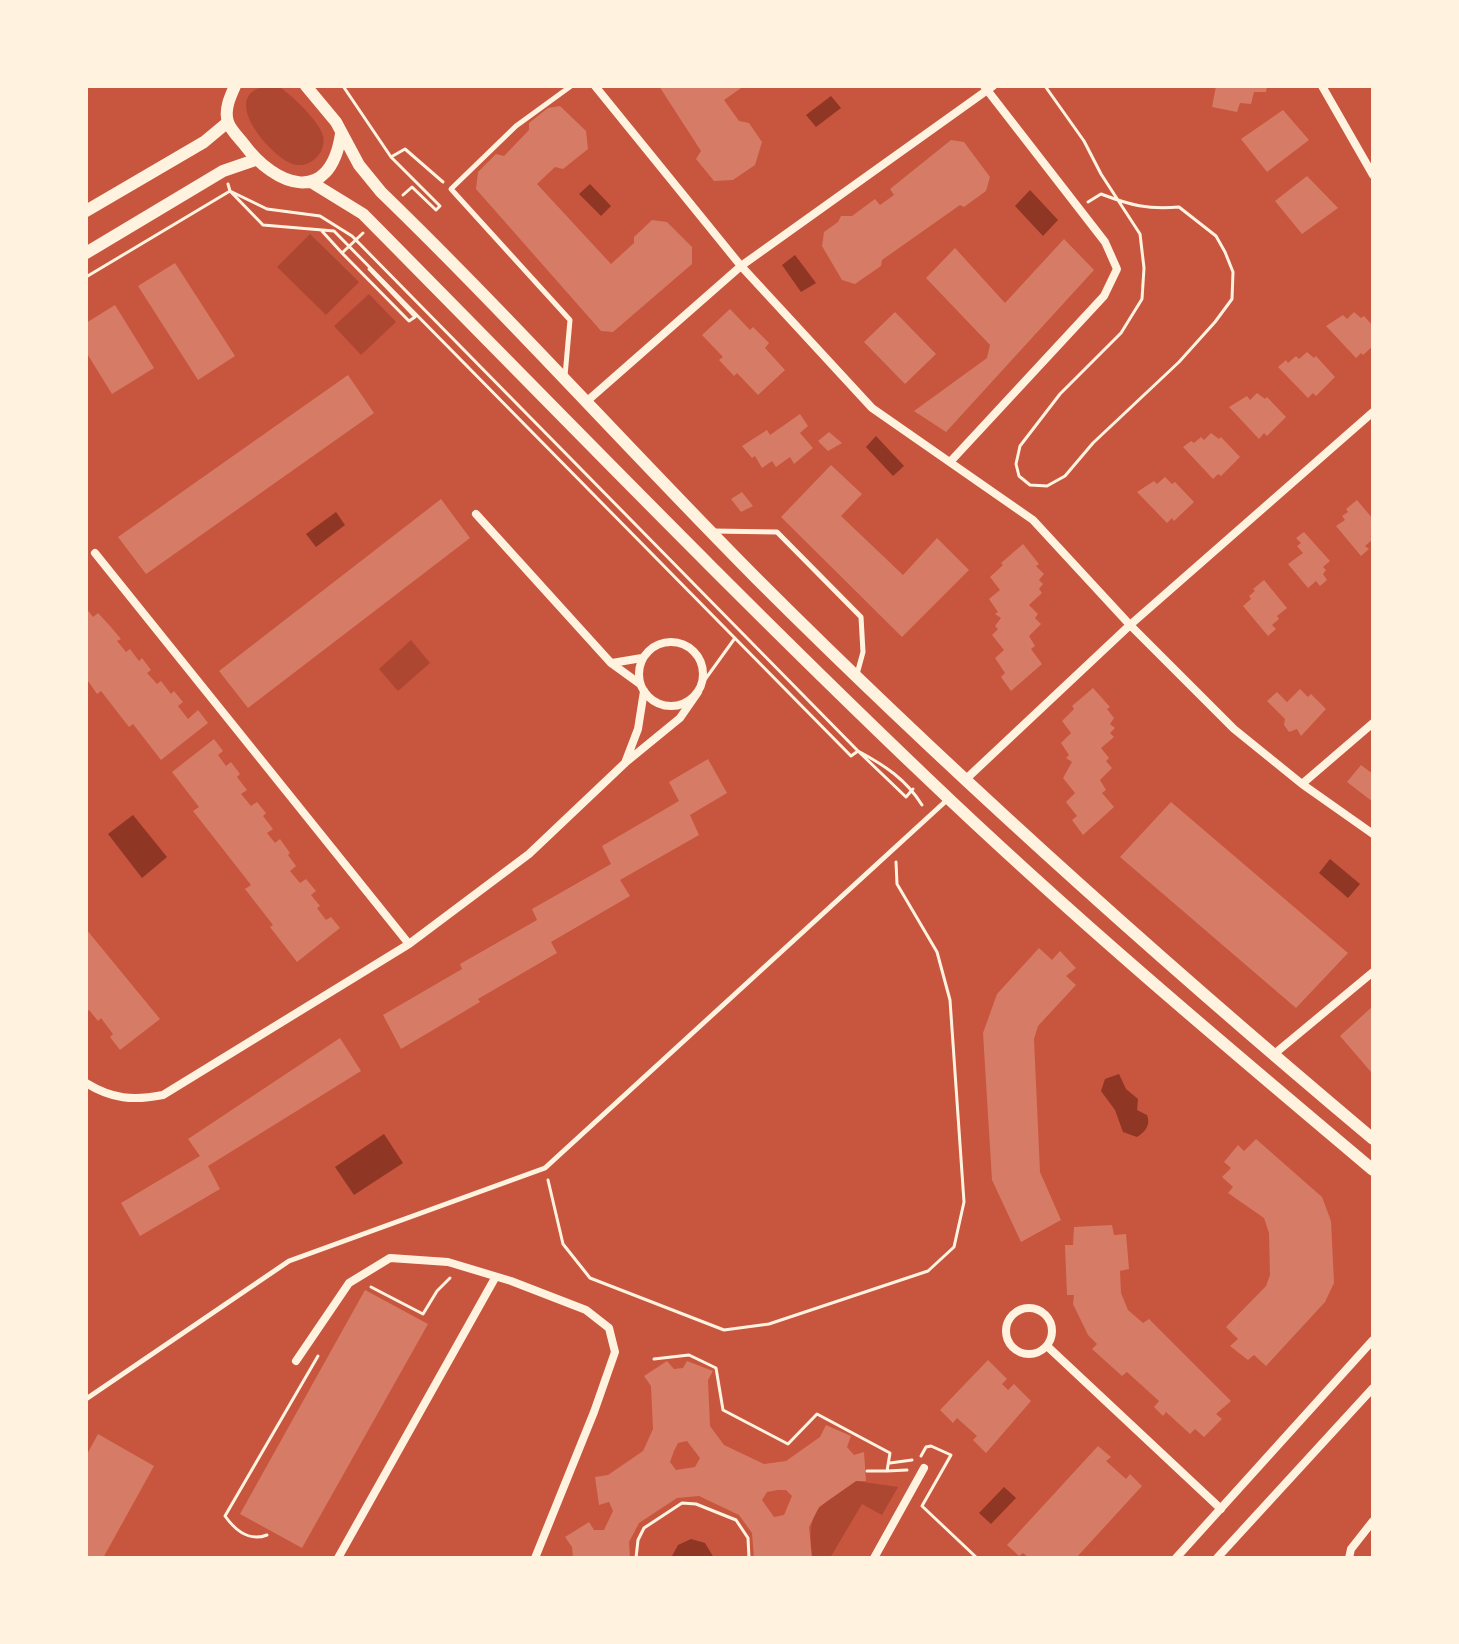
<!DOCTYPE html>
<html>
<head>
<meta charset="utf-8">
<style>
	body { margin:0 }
	#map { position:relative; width:1459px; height:1644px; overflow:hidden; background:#c8553d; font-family:Rubik,sans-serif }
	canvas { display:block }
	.frame { position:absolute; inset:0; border:88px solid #fff3e0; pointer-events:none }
</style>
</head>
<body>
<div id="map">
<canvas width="1459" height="1644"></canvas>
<div class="frame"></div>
</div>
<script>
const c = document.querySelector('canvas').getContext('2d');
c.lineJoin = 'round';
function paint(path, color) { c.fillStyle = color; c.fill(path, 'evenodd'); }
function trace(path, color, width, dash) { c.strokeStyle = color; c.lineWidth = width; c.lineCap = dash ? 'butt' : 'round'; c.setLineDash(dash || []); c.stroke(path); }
paint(new Path2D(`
	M278,86C291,94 320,122 323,136C327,156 305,172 288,162C260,146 215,85 278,86Z
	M310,234L359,282L326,315L277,267Z
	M369,294L396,322L361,355L334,326Z
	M411,640L430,663L398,691L379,669Z
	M856,1481L898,1487L882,1515L862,1504L830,1558H812C807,1507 817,1508 856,1481Z`), '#ae4732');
paint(new Path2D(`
	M831,96L841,108L816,127L806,115Z
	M590,184L611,206L601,216L579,194Z
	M1030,190L1058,220L1043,236L1015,206Z
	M795,255L816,283L801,292L782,265Z
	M876,436L904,466L893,476L866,447Z
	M336,512L345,525L316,547L306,534Z
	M133,815L167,857L142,878L108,834Z
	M1330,859L1360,884L1348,898L1319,873Z
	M1119,1074L1126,1089L1138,1099L1137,1110L1147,1115C1151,1125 1145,1132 1137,1137L1123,1132L1115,1110L1101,1091L1105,1079Z
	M384,1134L403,1163L354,1195L335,1167Z
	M1004,1487L1016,1498L991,1524L979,1513Z
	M691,1539L705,1543L714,1558H671L678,1545Z`), '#8f3625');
paint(new Path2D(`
	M659,86H744L724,100L739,121L749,123L762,142L755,165L733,180L714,181L696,159L701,151Z
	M1216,86H1267L1266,92H1254L1251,104L1240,103L1237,112L1212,107Z
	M560,106L586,131L588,149L563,169L555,167L537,184L611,264L634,243V237L652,220L667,222L692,247V264L613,332L601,331L476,189L478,172L496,154L504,156L529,130V123L548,108Z
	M1283,110L1309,140L1267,172L1241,139Z
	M951,140L964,142L990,177L986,191L964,207L960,205L882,260L881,266L855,284L842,280L822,246L824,232L838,222L841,216H852L875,199L880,205L894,195L890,189Z
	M1307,176L1338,208L1302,234L1275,201Z
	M1064,239L1094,270L946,432L914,411L987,358L990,345L926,278L955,248L1005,303Z
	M175,263L235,356L198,380L138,286Z
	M115,305L154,368L112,394L86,352V323Z
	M730,309L750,330L753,327L769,343L765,348L785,370L758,395L737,373L734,376L719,360L723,357L702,335Z
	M895,312L936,354L905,384L864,342Z
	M1354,312L1361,318L1364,316L1373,326V346L1363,355L1361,353L1356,358L1326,326L1343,315L1347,319Z
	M1307,352L1314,358L1316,356L1335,377L1316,396L1313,393L1308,398L1278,367L1286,360L1288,363L1296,356L1299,359Z
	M348,375L374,413L146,574L118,537Z
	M1257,393L1265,399L1267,397L1286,417L1267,436L1264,433L1259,439L1229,407L1247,396L1250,400Z
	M800,414L808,426L800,433L813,448L794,464L790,457L776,467L772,461L762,468L755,456L752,458L742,446L767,430L770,435Z
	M829,432L842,443L828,451L818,441Z
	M1211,433L1219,439L1221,437L1240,457L1221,476L1218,474L1213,479L1183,447L1191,441L1194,443L1201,437L1204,440Z
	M831,465L862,494L841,516L903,575L937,538L969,570L902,637L781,517Z
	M1165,477L1172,484L1175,482L1194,502L1174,521L1172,518L1167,523L1137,492L1154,481L1157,484Z
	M742,492L753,506L741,512L731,499Z
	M441,499L470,538L248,708L219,671Z
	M1357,500L1373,519V534L1370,536L1373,539L1365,546L1369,549L1361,556L1336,526L1345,520L1342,516L1348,512L1346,509Z
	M1304,532L1330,561L1323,567L1326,570L1323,574L1327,580L1320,586L1316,581L1308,588L1288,564L1303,553L1297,546L1301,543L1296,538Z
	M1023,544L1039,564L1036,566L1044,574L1039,580L1043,584L1039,589L1042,593L1029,605L1038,614L1035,618L1041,624L1029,636L1035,646L1031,649L1042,664L1011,691L1001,677L1005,673L995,658L1004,650L992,635L998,629L995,626L1001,618L995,614L998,612L989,599L1000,590L990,577L1003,565L1001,563Z
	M1264,580L1287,608L1277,616L1279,619L1272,625L1276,629L1268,636L1243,606L1251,599L1249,596L1255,591L1253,589Z
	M86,608L93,617L98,613L110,626L121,639L117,641L126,652L130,649L139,661L142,658L151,670L147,673L157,684L161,681L171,694L174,691L183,702L178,706L188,719L198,710L208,723L161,760L133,724L129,727L101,691L97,694L86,678Z
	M1093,688L1110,707L1107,709L1114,718L1110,724L1115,728L1110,733L1114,737L1101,748L1109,758L1106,761L1112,768L1100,780L1106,790L1102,793L1114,807L1083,835L1072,820L1077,816L1066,802L1075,793L1063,778L1072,762L1066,758L1069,755L1061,743L1071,733L1062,721L1074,709L1072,706Z
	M1300,689L1308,697L1311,694L1326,709L1301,736L1297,729L1289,732L1284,725L1285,719L1267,701L1277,692L1287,702Z
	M214,739L223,751L218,755L226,766L231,762L240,774L237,777L247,790L241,794L251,806L257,802L266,813L263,816L273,829L267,833L275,843L280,839L290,853L288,855L296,866L290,871L300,883L306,879L316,891L311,895L320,906L317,908L326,920L331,917L340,928L297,962L270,927L273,925L245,889L251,885L193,811L199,807L172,772Z
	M708,759L727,793L690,815L699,835L620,880L630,896L551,942L557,953L478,999L480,1002L401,1049L383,1015L462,969L460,964L537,920L532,909L611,864L602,846L679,801L669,782Z
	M1361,765L1373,774V802L1347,782Z
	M1171,802L1348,953L1296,1008L1120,857Z
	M86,929L160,1019L120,1050L110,1037L113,1034L101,1018L98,1021L89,1010L86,1012Z
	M1039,948L1052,960L1060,951L1076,968L1066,976L1076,985L1038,1026L1034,1039L1040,1172L1061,1220L1021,1242L992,1180L983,1033L997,994Z
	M1373,1006V1070L1371,1072L1340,1036Z
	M340,1038L361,1071L208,1166L220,1189L140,1236L121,1203L200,1156L188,1139Z
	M1256,1139L1322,1197L1331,1221L1334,1283L1325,1302L1266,1366L1254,1355L1248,1360L1230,1346L1238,1339L1226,1327L1266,1286L1270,1275L1269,1233L1264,1218L1228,1193L1233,1187L1222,1177L1231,1168L1224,1162L1238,1145L1244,1151Z
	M1112,1225L1114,1235L1126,1234L1129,1269L1120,1271L1121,1293L1128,1310L1143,1323L1149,1319L1231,1401L1216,1414L1222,1419L1204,1437L1195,1429L1190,1434L1166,1412L1163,1416L1154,1407L1159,1401L1127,1372L1122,1376L1092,1349L1097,1344L1088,1335L1073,1304L1074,1295H1067L1065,1245H1073L1074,1227Z
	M365,1290L428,1324L302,1548L240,1514Z
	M988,1360L1007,1379L1002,1384L1008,1390L1014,1384L1031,1401L986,1453L973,1440L977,1436L957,1418L953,1423L940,1410Z
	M667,1361L674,1369L683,1368L687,1361L713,1371L708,1380L710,1426L724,1445L764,1464L786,1461L820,1437L826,1425L851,1436L847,1447L854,1455L864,1452L866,1481H856L819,1507L809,1527L812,1558H754L752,1533L739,1515L699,1496L677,1498L639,1523L629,1542L630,1558H573L572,1547L565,1537L589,1522L594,1530H604L613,1511L609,1502L599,1505L595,1477L608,1475L643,1451L653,1429L651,1386L644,1376ZM687,1441L700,1458L695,1467L676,1470L670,1462L674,1451L678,1443ZM778,1490H786L792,1496L784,1515L774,1517L762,1500L767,1492Z
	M98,1434L154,1466L103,1558H86V1456Z
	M1098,1446L1111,1457L1106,1461L1126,1479L1130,1474L1142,1486L1076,1558H1029L1023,1553L1019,1556L1007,1545Z`), '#d67c66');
trace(new Path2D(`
	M343,86L391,157L405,149L443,182
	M1045,86L1084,141L1101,174L1140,234L1144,268L1142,299L1121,333L1060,394L1020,446L1016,464L1019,476L1030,485L1047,486L1065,476L1093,443L1179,362L1215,322L1232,299L1233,272L1225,252L1216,236L1179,207C1148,210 1130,205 1101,194L1088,202
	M391,157L440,206L436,210L412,187L403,195
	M228,184L230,191L263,225L334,231L851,756L858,751L906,797L913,789
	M321,230L342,253
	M363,233L342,253L409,321L415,317L369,269
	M86,277L230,191L267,209L320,216L352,236L858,751C884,765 906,779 922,805
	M704,681L735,638
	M548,1180L563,1244L590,1278L724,1330L769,1324L928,1271L954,1247L964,1202L950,1000L937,952L897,884L896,862
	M371,1287L423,1314L437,1291L450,1278
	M654,1359L689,1355L716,1368L723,1410L788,1444L817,1414L890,1453L887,1471H867
	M921,1456L926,1447L931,1446L951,1455L922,1506L977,1558
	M890,1463L912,1460
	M887,1471L907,1470
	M267,1535C249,1542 235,1530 225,1516L318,1356
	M636,1558L638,1540L644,1528L682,1503L696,1504L736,1520L748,1538L749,1558`), '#fff3e0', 3);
trace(new Path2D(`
	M565,376L570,320L451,189L516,126L571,86
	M713,531L777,532L861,617L863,652L857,674
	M86,1399L289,1261L545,1168L947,800`), '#fff3e0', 5);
trace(new Path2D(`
	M595,86L741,266L872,408L1033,520L1130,625L1234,729L1302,784L1373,834
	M1322,86L1373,175
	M586,402L741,266L993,86
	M950,462L1104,296L1117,269L1105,242L984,86
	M476,514L611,663L640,684
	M95,553L409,944
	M639 674a32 32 0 1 1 64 0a32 32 0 1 1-64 0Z
	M612,663L642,658
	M625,763L638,729L644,691
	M965,780L1130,625L1373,412
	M1302,784L1373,723
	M1273,1055L1373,972
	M86,1083C112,1099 133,1101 163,1095L409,944L529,854L625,763L680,718L698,692
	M1006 1331a23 23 0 1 1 46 0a23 23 0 1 1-46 0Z
	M1047,1346L1221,1509
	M296,1361L349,1283L390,1258L448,1262L511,1281L586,1310L609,1328L615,1352L594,1412L535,1558
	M338,1558L495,1278
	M874,1558L924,1468
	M1176,1558L1373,1340
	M1217,1558L1373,1388
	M1349,1558L1351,1549L1373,1521`), '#fff3e0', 8);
trace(new Path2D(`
	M235,86C230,97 224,110 228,122C230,129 238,137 243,143C276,188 330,206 341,134
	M306,86L336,122L359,165L381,192C510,317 630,451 756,578C953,775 1160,960 1373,1139
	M311,182L363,214C550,403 734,594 927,778C1070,915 1221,1042 1373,1170
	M86,211L204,142L228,122
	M86,253L223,171L255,160`), '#fff3e0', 12);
</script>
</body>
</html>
